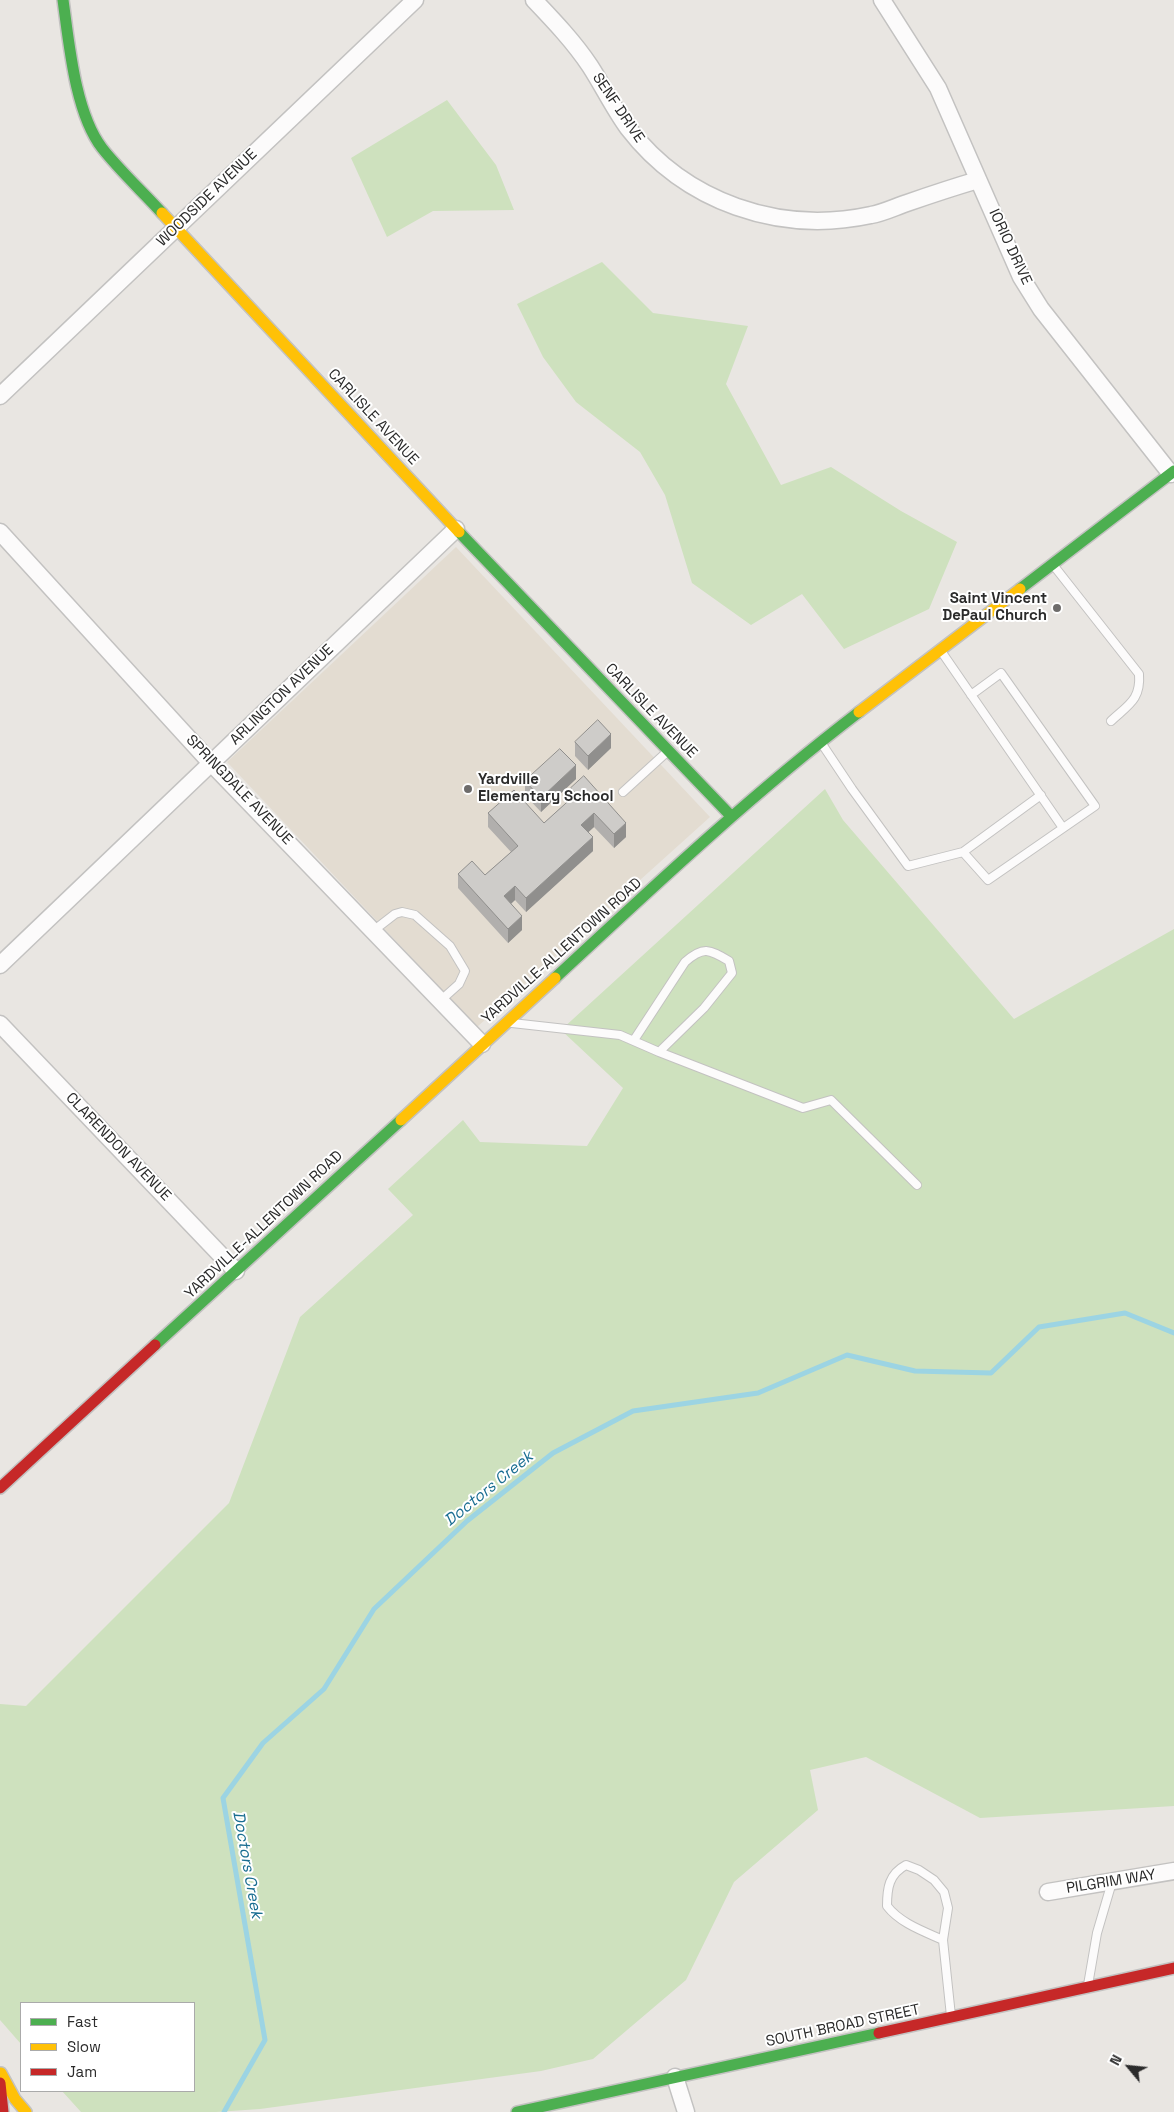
<!DOCTYPE html>
<html>
<head>
<meta charset="utf-8">
<style>
	body { margin:0 }
	#map { position:relative; width:1174px; height:2112px; overflow:hidden; background:#e9e6e2; font-family:"Space Grotesk",sans-serif }
	canvas { display:block }
	.legend { position:absolute; left:20px; top:2002px; width:175px; height:90px; box-sizing:border-box; background:#fff; border:1px solid #aaa; margin:0; padding:6px 9px; list-style:none; font-size:15px; color:#2b2b2b }
	.legend li { display:flex; align-items:center; gap:10px; height:25px }
	.legend b { width:25px; border:1px solid #aaa }
	.north { position:absolute; left:1104px; top:2042px; width:50px; height:50px; -webkit-text-stroke:4px #fff; paint-order:stroke; rotate:298deg; font-size:14px; font-weight:700; line-height:20px; text-align:center; color:#2b2b2b }
	.north::after { content:''; display:block; margin:auto; width:18px; height:22px; background:#2b2b2b; clip-path:polygon(50% 0,100% 100%,50% 72%,0 100%) }
</style>
</head>
<body>
<div id="map">
<canvas width="1174" height="2112"></canvas>
<ul class="legend">
<li><b style="height:6px;background:#4caf50"></b>Fast</li>
<li><b style="height:6px;background:#ffc107"></b>Slow</li>
<li><b style="height:6px;background:#c62828"></b>Jam</li>
</ul>
<div class="north">N</div>
</div>
<script>
const c = document.querySelector('canvas').getContext('2d');
c.lineJoin = 'round';
function paint(path, color) { c.fillStyle = color; c.fill(path, 'evenodd'); }
function trace(path, color, width, dash) { c.strokeStyle = color; c.lineWidth = width; c.lineCap = dash ? 'butt' : 'round'; c.setLineDash(dash || []); c.stroke(path); }
function drawText(font, color, halo, rows, align = 'center') {
  c.font = font + ' "Space Grotesk",sans-serif'; c.lineWidth = 4; c.setLineDash([]); c.textBaseline = 'middle'; c.strokeStyle = halo; c.fillStyle = color; for (const [text, x, y, turn = 0] of rows) {
    c.save(); c.translate(x, y); c.rotate((+turn || 0) * Math.PI / 180); c.textAlign = isNaN(turn) ? turn : align; if (halo) c.strokeText(text, 0, 0); c.fillText(text, 0, 0); c.restore();
  }
}
paint(new Path2D(`
	M456,547L710,817L477,1027L227,762Z`), '#e3dcd1');
paint(new Path2D(`
	M447,100L496,165L514,210L433,211L387,237L351,158Z
	M602,262L653,313L748,326L726,384L781,485L831,467L901,511L957,542L929,609L844,649L802,594L751,625L692,583L665,495L640,452L576,402L543,357L517,304Z
	M825,789L843,820L1014,1019L1174,929V1806L980,1818L866,1757L810,1770L818,1810L734,1882L686,1980L593,2059L541,2071L260,2109L216,2112H81L62,2091H194V2003H21V2044L0,2020V1704L26,1706L229,1503L300,1317L413,1215L388,1189L463,1120L480,1142L587,1146L623,1088L561,1030Z`), '#cee1be');
trace(new Path2D(`
	M224,2112L265,2040L223,1798L263,1743L324,1689L374,1609L467,1521L553,1453L633,1411L758,1393L847,1355L915,1371L991,1373L1039,1327L1125,1313L1174,1333`), '#9cd4e3', 5);
const lane = new Path2D(`
	M1054,566L1139,674C1141,700 1128,705 1111,721
	M941,651L1063,828
	M822,744L852,789L908,866L963,852L988,880L1095,806L1001,673L971,695
	M623,792L668,751
	M963,852L1041,795
	M373,931L395,914L402,912L415,915L450,946L465,971L459,984L440,1001
	M512,1023L620,1035L659,1052L803,1108L831,1100L917,1185
	M634,1040L685,962C703,946 709,949 729,961L732,973L704,1008L659,1052
	M943,1940C923,1931 900,1923 887,1906C887,1888 889,1874 906,1865L919,1870L934,1880L944,1892L948,1908L943,1940L951,2016
	M1088,1985L1097,1933L1112,1882`);
const street = new Path2D(`
	M534,0C554,21 574,42 590,66C603,86 614,109 628,128C685,202 779,235 871,215C883,213 895,207 907,203C930,195 954,187 978,180
	M882,0L938,88L1021,277L1041,309L1171,474
	M0,396L415,0
	M0,532L211,763L482,1044
	M0,965L456,529
	M0,1024L236,1271
	M1048,1892L1174,1871
	M675,2077L686,2112`);
const fast = new Path2D(`
	M63,0C69,43 75,113 102,148C120,171 142,191 162,213
	M459,532L731,816
	M1020,589L1174,471
	M555,978C654,886 752,794 859,712
	M155,1345L401,1120
	M517,2112L879,2033`);
const slow = new Path2D(`
	M162,213L459,532
	M859,712L1020,589
	M401,1120L555,978
	M1,2073L15,2099L26,2112`);
const jam = new Path2D(`
	M0,1488L155,1345
	M879,2033L1174,1968
	M0,2083L3,2112`);
trace(lane, '#c3c2c1', 10);
trace(street, '#c3c2c1', 19);
trace(fast, '#c3c2c1', 14);
trace(slow, '#c3c2c1', 14);
trace(jam, '#c3c2c1', 14);
trace(lane, '#fcfbfb', 8);
trace(street, '#fcfbfb', 16);
trace(fast, '#4caf50', 11);
trace(slow, '#ffc107', 11);
trace(jam, '#c62828', 11);
paint(new Path2D(`
	M575,742L611,748L588,770L575,756Z
	M576,779L541,812L525,795V781Z
	M571,788L626,837L614,848L594,827L588,832L593,851L526,912L515,900L511,904L522,930L508,943L458,888V874L485,875L511,852L488,827V813L544,823L571,799Z`), '#b1afad');
paint(new Path2D(`
	M611,734V748L588,770V756Z
	M576,765V779L541,812V798Z
	M594,813V827L581,839V825Z
	M626,823V837L614,848V834Z
	M593,837V851L526,912V898Z
	M515,886V900L504,910V896Z
	M522,916V930L508,943V929Z`), '#908f8d');
const building = new Path2D(`
	M598,720L611,734L588,756L575,742Z
	M560,749L576,765L541,798L525,781Z
	M584,776L626,823L614,834L594,813L581,825L593,837L526,898L515,886L504,896L522,916L508,929L458,874L472,861L485,875L518,846L488,813L514,790L544,823L576,794L571,788Z`);
paint(building, '#ceccc9');
trace(building, '#908f8d', 1);
for (const [x, y, r, color] of [
	[1057,608,5,"#6e6c6b"],
	[468,789,5,"#6e6c6b"]
]) { const dot = new Path2D(); dot.arc(x, y, r, 0, 2 * Math.PI); c.fillStyle = color; c.fill(dot); trace(dot, '#fff', 2); }
drawText('15px', '#2b2b2b', '#fff', [
	["SENF DRIVE",618,108,56],
	["WOODSIDE AVENUE",207,198,-44],
	["IORIO DRIVE",1010,247,65],
	["CARLISLE AVENUE",373,417,47],
	["ARLINGTON AVENUE",282,695,-44],
	["CARLISLE AVENUE",651,711,46],
	["SPRINGDALE AVENUE",239,790,46],
	["YARDVILLE-ALLENTOWN ROAD",562,951,-42],
	["CLARENDON AVENUE",118,1147,46],
	["YARDVILLE-ALLENTOWN ROAD",264,1225,-43],
	["PILGRIM WAY",1111,1882,-9],
	["SOUTH BROAD STREET",843,2026,-12]
]);
drawText('bold 15px', '#2b2b2b', '#fff', [
	["Saint Vincent",1047,599],
	["DePaul Church",1047,616],
	["Yardville",478,780,"left"],
	["Elementary School",478,797,"left"]
], 'right');
drawText('italic 16px', '#196d91', '#fff', [
	["Doctors Creek",489,1489,-39],
	["Doctors Creek",247,1865,80]
]);
</script>
</body>
</html>
